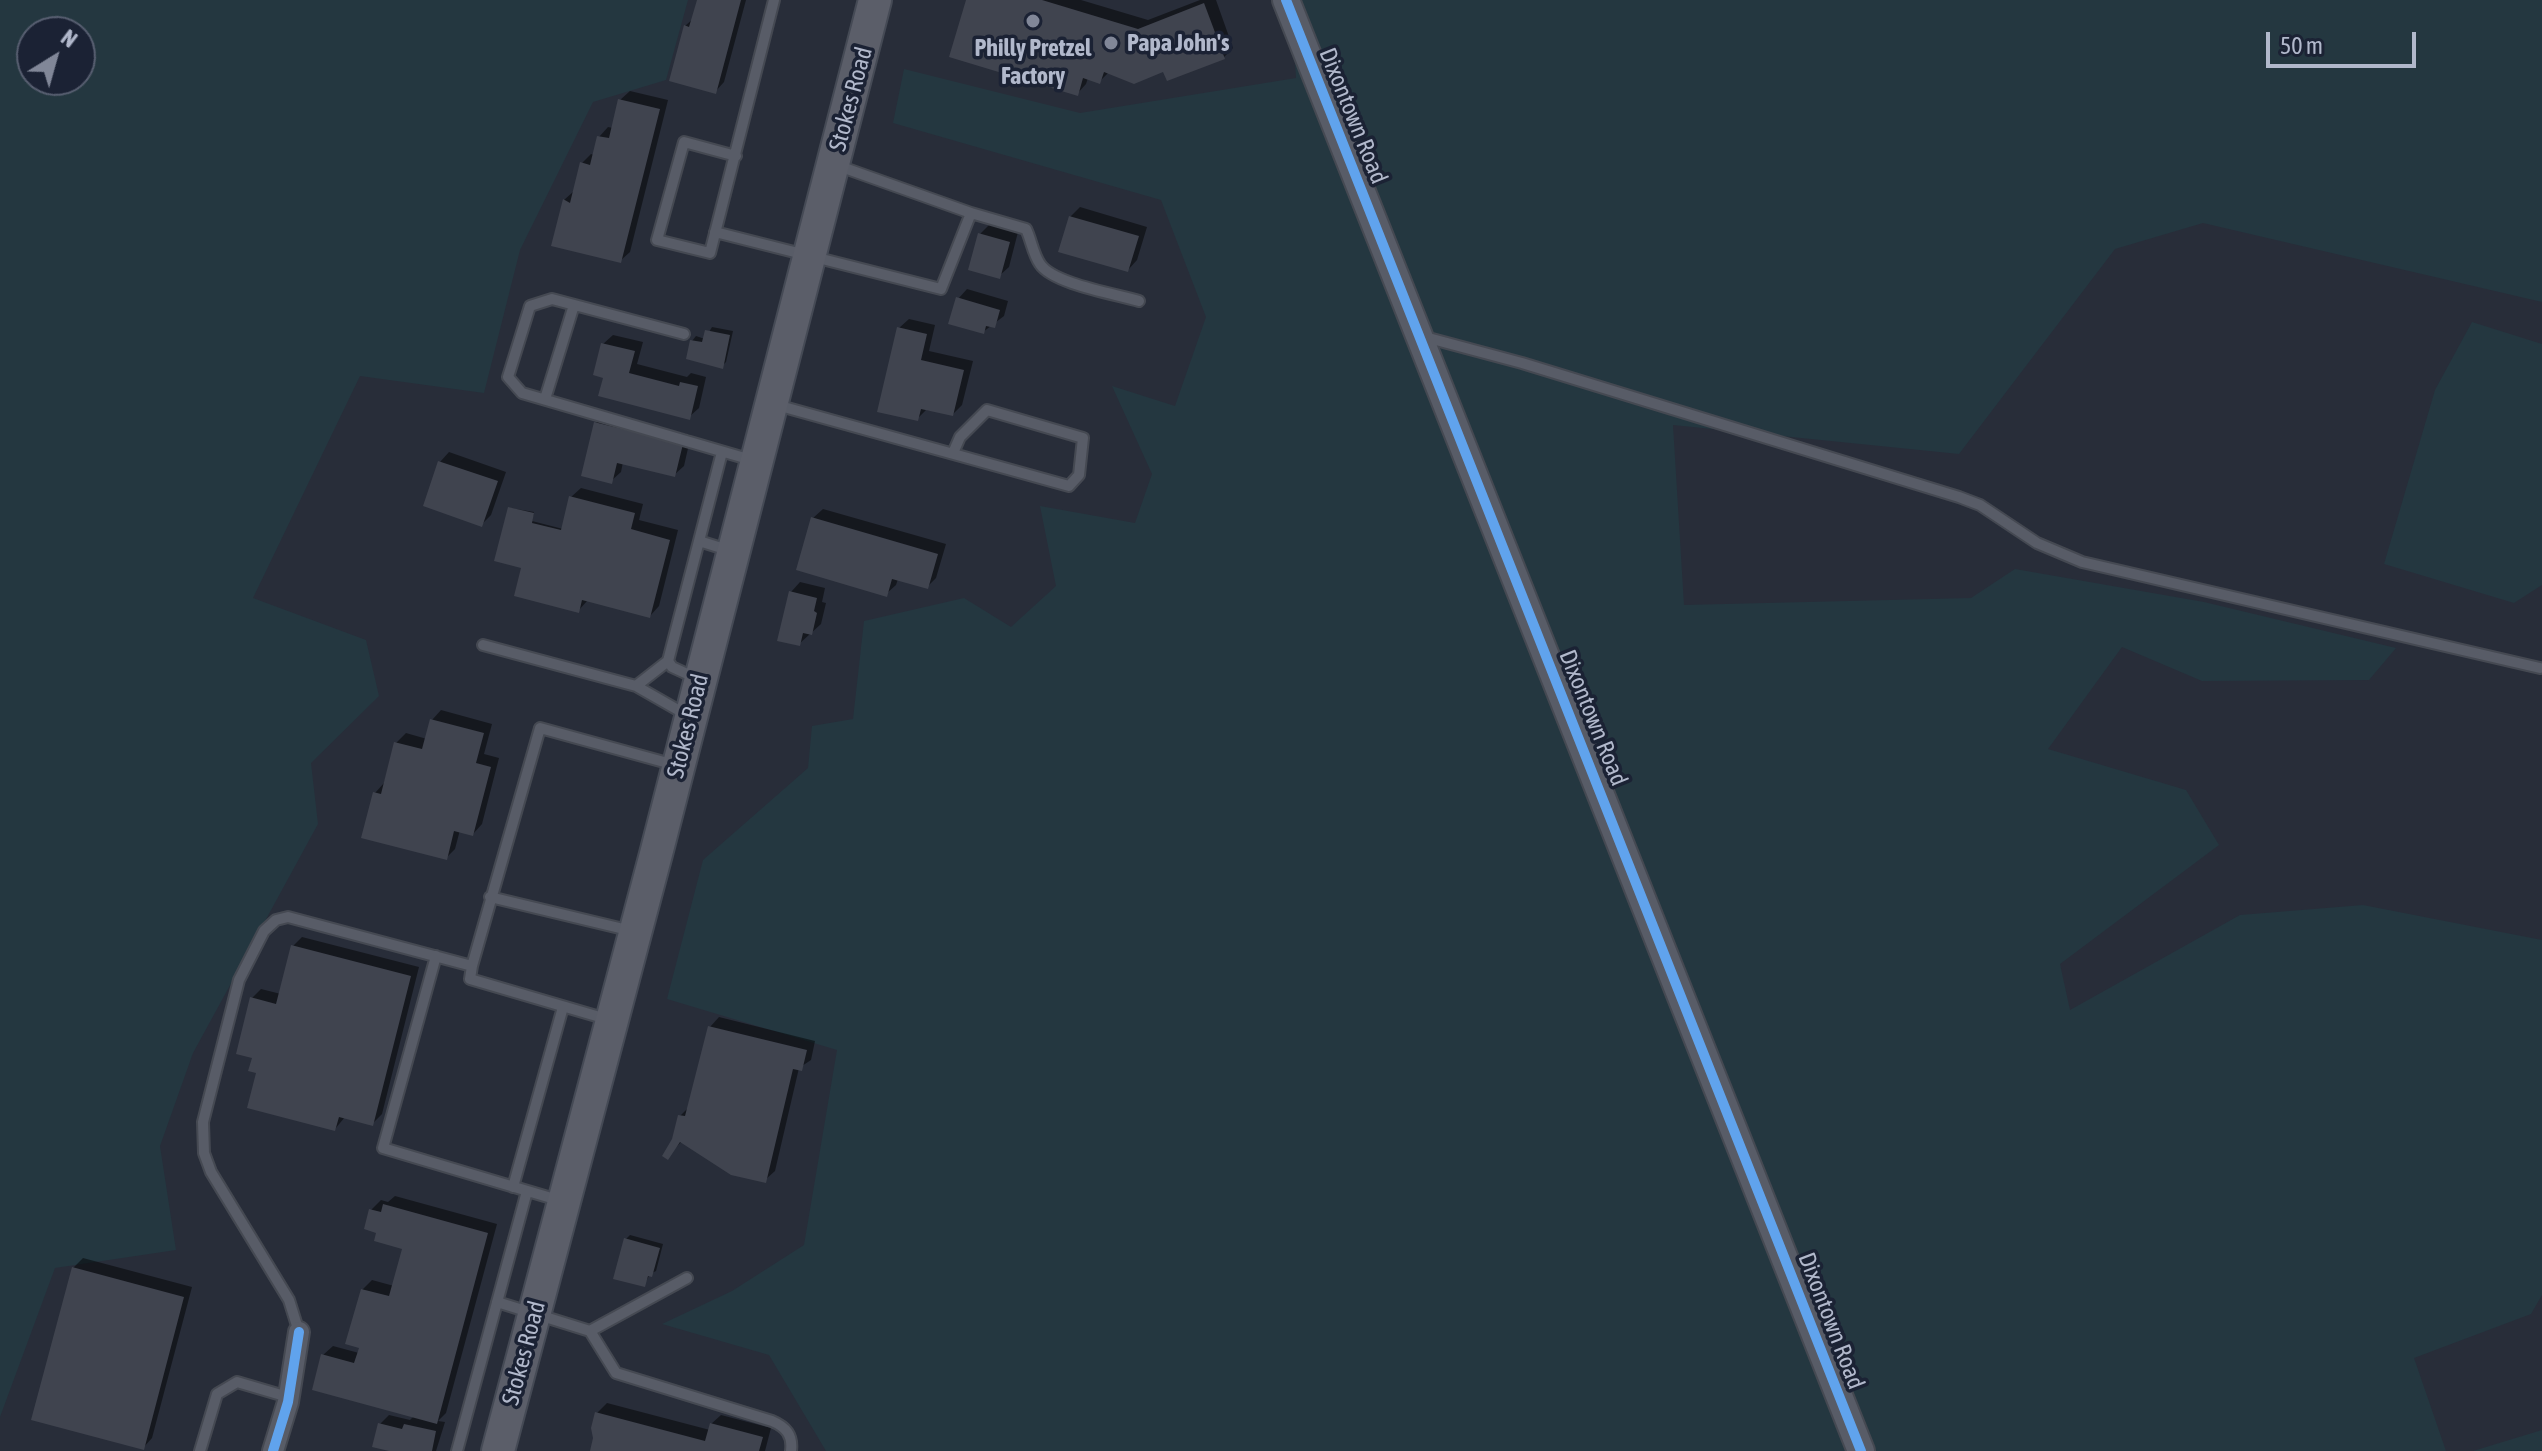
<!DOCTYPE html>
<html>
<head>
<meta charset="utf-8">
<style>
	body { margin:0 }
	#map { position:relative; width:2542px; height:1451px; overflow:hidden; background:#282d39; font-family:"Asap Condensed",sans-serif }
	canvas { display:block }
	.north { position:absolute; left:16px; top:16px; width:80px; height:80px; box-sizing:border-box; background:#1b2234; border:2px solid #575e70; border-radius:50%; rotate:37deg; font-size:22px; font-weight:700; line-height:32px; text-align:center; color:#b1b8cb }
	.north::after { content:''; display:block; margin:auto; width:28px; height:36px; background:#818798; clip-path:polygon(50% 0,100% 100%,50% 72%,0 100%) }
	.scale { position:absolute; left:2266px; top:32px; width:150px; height:36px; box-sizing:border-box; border:4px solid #b1b8cb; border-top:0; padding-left:10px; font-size:24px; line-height:28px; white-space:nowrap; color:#b1b8cb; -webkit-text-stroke:6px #1b2234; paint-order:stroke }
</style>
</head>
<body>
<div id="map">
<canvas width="2542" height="1451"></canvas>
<div class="north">N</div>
<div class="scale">50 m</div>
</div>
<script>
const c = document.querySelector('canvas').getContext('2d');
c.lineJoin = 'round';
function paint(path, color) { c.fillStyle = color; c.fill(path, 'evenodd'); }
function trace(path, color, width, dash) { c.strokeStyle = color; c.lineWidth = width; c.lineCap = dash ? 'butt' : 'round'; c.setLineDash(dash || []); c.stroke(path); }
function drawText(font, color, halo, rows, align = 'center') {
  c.font = font + ' "Asap Condensed",sans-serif'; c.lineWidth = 7; c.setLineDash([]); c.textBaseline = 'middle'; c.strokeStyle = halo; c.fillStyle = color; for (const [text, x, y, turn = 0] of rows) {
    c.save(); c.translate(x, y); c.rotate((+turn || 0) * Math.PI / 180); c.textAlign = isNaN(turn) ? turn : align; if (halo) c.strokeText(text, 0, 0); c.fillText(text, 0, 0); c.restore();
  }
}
paint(new Path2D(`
	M0,0H688L666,80L593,102L520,250L484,393L360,376L253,598L366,640L379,696L311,763L318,824L193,1053L160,1146L176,1250L55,1268L0,1417ZM32,32H80V80H32Z
	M1291,0H2542V302L2203,223L2115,249L1959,454L1673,425L1684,605L1971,598L2015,569L2204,602L2396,648L2369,680L2202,681L2122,647L2048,749L2186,790L2219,845L2060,964L2070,1010L2240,915L2363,905L2542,940V1295L2531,1314L2414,1358L2446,1451H826L769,1355L662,1324L732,1291L804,1245L837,1050L667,999L703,860L808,768L812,726L853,719L864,621L964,598L1011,627L1056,586L1040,506L1135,523L1152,474L1112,386L1175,406L1206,317L1161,200L893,123L904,69L1080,113L1296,78Z
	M2472,322L2542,344V585L2514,603L2384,564L2435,390Z
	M2542,1430V1451H2473Z`), '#243740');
paint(new Path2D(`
	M699,0H746L724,82L715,92L685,26L694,18Z
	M968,0H1081L1148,20L1200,0H1216L1233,48L1224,57L1164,69L1109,72L1100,81L1088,78L1086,84L1077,94Z
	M630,91L668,100L630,252L620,261L564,200L574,191L582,163L591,154L594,155L599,137L608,127L613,128L620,100Z
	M1080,207L1147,227L1137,260L1128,270L1070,217Z
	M990,224L1018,232L1009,267L999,276L980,234Z
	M967,289L1008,301L1004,316L983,332L958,299Z
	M909,319L935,325L929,351L973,361L962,405L953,414L926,410L917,419L899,328Z
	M712,327L733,331L726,362L722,366L692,341L696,336L705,339Z
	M613,335L643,342L637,364L687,377L691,373L706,377L699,408L689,417L605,376L603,344Z
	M606,414L691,435L684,466L674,475L623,462L621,472L611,481L596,423Z
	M449,452L506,472L491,515L482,524L440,462Z
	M581,488L643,504L639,520L678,530L659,606L650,616L588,600L578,611L524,567L510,508L534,512L532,521L563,529L571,497Z
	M823,509L946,544L936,578L927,587L898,579L896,585L886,594L813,518Z
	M800,582L825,588L822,602L826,603L821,624L799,644L791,592Z
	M441,710L492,724L484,754L499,758L482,824L473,834L460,830L455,849L446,858L375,793L384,783L396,743L406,733L427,739L432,720Z
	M302,937L419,967L382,1114L372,1124L345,1117L335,1129L258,1071L254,1056L252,998L261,989L281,994L293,946Z
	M719,1017L815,1041L811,1060L799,1068L775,1171L765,1180L682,1141L667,1157L680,1116L690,1106L710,1027Z
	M395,1196L497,1224L446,1413L438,1421L445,1422L436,1451H397L380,1424L389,1415L410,1420L414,1416L323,1355L333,1346L359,1353L362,1290L372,1280L394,1286L404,1247L378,1232L371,1210L381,1200L388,1202Z
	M630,1235L663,1244L656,1271L650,1274L644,1285L626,1239Z
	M83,1258L192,1287L152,1438L143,1448L73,1268Z
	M607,1403L710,1430L711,1424L721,1415L771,1428L765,1451H592L597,1413Z`), '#0007');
paint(new Path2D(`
	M697,0H741L716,94L669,81L684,25L689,27Z
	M966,0H1042L1138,29L1204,3L1225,59L1167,81L1163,72L1134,84L1104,72L1100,84L1083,78L1078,96L949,57Z
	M618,99L660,109L621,263L551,246L563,199L570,203L580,162L590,165L597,136L609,138Z
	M1069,216L1139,236L1128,272L1058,252Z
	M978,233L1010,242L1000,279L968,270Z
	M956,297L1000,310L995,328L986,326L984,334L948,324Z
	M897,327L927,334L921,360L964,370L953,416L921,409L918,421L877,412Z
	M705,330L730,335L723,369L686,359L690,340L702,342Z
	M601,343L635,351L629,373L679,386L680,382L698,386L690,420L598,396L603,378L593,375Z
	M594,422L683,444L675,477L617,463L612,484L581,476Z
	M438,461L498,481L482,527L423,506Z
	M569,496L635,513L631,529L670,540L650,618L582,600L579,613L514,596L521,568L494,561L508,507L534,513L532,523L561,530Z
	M811,517L938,554L928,589L892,579L887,597L796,570Z
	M789,591L817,598L814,611L817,613L812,635L803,633L800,646L777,641Z
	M430,719L484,733L476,763L491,767L473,836L454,831L447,860L361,838L373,792L381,794L394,742L422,749Z
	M291,945L411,976L373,1126L339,1117L335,1131L247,1108L256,1073L248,1071L252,1058L236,1054L250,997L276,1004Z
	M708,1026L807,1050L802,1071L793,1069L766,1183L731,1175L680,1142L668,1160L662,1156L672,1139L678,1115L685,1116Z
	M383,1204L488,1233L437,1424L312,1390L321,1354L354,1363L359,1348L345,1344L361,1289L389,1296L402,1249L374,1241L376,1233L364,1229L369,1209L381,1212Z
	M624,1238L660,1248L652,1277L648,1276L645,1287L613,1279Z
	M72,1267L184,1297L144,1450L31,1420Z
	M595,1412L705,1441L710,1423L763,1437L759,1451H590L593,1438L591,1428Z
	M378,1423L402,1429L404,1424L436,1431L432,1451H389L372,1447Z`), '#40444f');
const service = new Path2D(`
	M736,156L684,142L657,240L710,253L774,0
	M971,213L1026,229C1031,239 1033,254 1040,264C1053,284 1116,294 1139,301
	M715,232L941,289L971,213L836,165
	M684,334L552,299L530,306L508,377L522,393L755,461
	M1421,336L1522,363L1959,497L1980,505L2037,543L2082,562L2540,668
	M545,399L574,305
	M773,404L1069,486L1079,475L1083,438L987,410L960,437L953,453
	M699,541L731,551
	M483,645L636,686L685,714
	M668,661L672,667L696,678
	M636,686L668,661L722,452
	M490,897L632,931
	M436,956L383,1148L558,1200
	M610,1020L470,979L472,966L540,728L675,765
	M513,1187L563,1007
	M497,1302L590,1331L616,1373L772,1421C786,1427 793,1435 791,1451
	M590,1331L687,1278
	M299,1332L289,1300L211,1172L204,1153L203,1122L239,980L264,931L276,920L288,917L472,966
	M200,1451L217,1394L237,1382L288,1397
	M457,1451L527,1191`);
const minor = new Path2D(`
	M273,1451L288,1402L299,1332`);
const tertiary = new Path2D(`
	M1286,0L1861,1451`);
const primary = new Path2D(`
	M498,1451L656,854L875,0`);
trace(service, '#454952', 14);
trace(minor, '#454952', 24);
trace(tertiary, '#454952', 30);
trace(primary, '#454a55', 36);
trace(service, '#585c67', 10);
trace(minor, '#585c67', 20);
trace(tertiary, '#585c67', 26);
trace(primary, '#5b5e69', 32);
trace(new Path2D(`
	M1286,0L1861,1451
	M273,1451L288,1402L299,1332`), '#60a3ed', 10);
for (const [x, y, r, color] of [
	[1033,21,8,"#818798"],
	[1111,43,8,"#818798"]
]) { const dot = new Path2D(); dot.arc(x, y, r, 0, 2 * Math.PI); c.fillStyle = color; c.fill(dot); trace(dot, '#1b2234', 3); }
drawText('bold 24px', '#b1b8cb', '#1b2234', [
	["Papa John's",1127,43],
	["Philly Pretzel",1033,48,"center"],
	["Factory",1033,76,"center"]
], 'left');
drawText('24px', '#b1b8cb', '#1b2234', [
	["Stokes Road",851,99,-75],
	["Dixontown Road",1353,116,68],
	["Dixontown Road",1593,718,68],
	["Stokes Road",688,726,-76],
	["Dixontown Road",1831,1321,69],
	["Stokes Road",524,1353,-75]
]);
</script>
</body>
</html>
